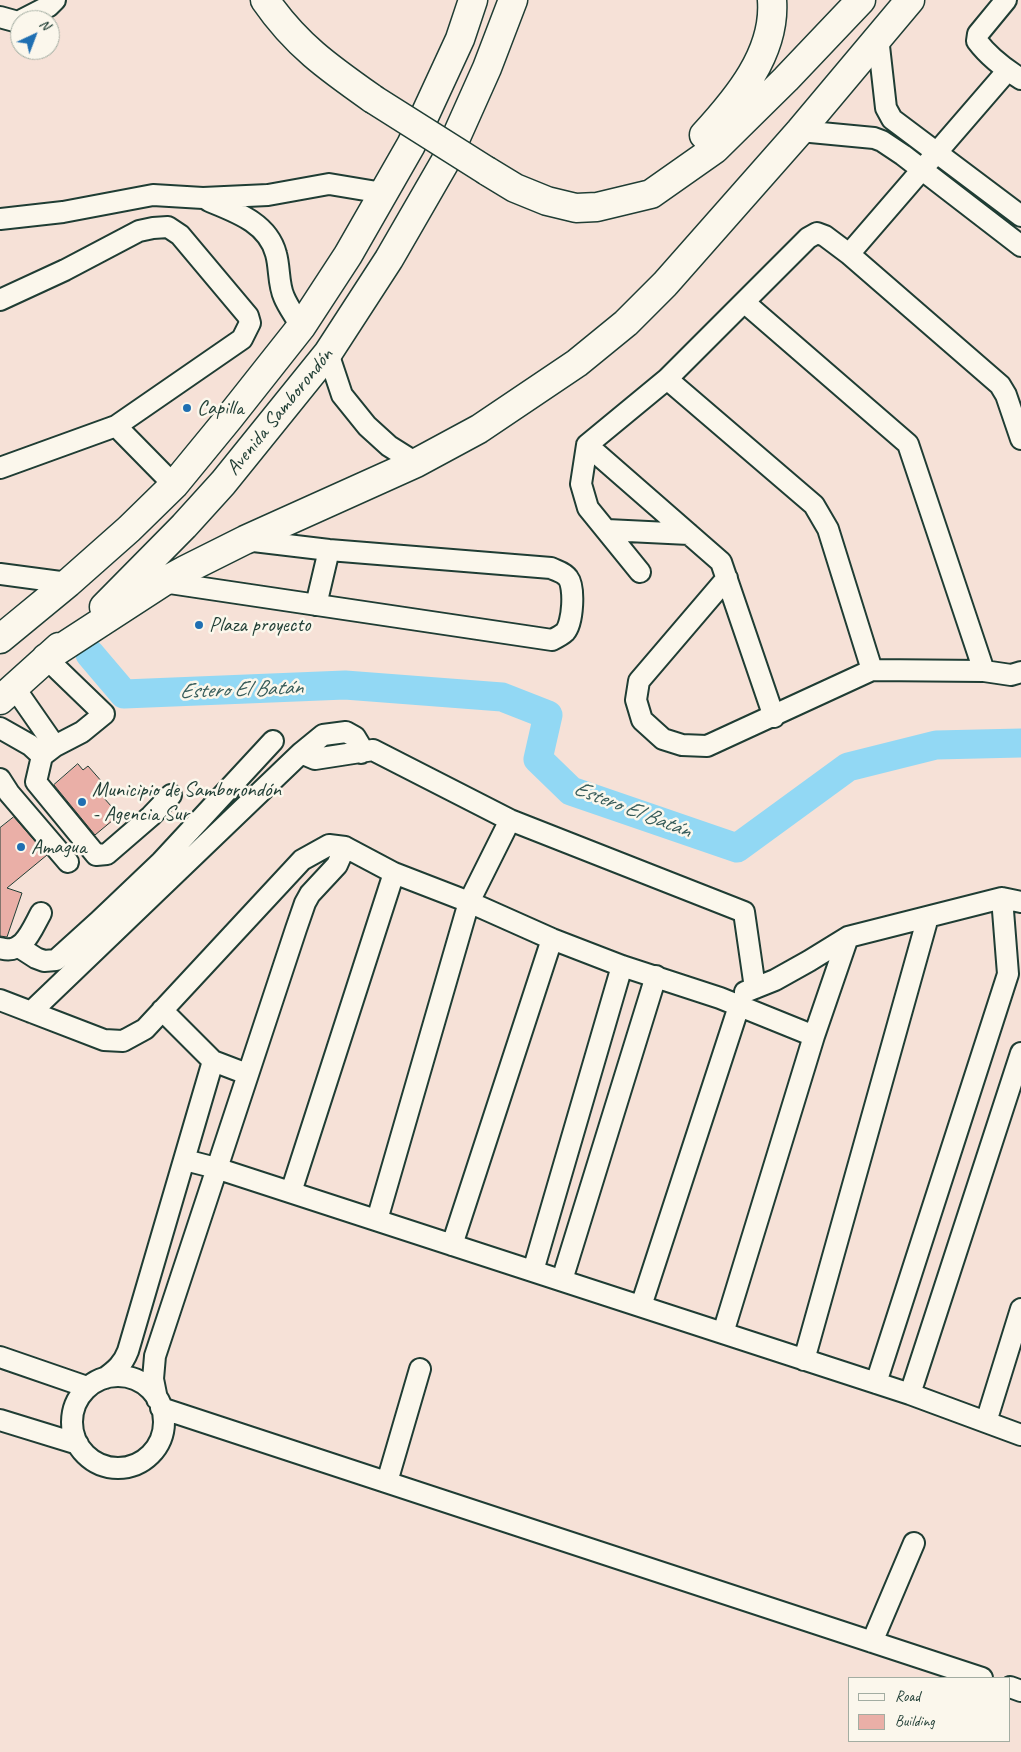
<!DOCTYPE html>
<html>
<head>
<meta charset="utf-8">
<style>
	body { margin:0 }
	#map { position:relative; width:1021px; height:1752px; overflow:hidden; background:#f6e1d7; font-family:Caveat,sans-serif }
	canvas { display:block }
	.legend { position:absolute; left:848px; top:1677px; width:162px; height:65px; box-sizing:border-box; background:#fbf7ec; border:1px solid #a3ada2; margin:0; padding:6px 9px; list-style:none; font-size:15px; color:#1f3d34 }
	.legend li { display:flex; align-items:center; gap:10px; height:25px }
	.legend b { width:25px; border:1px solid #a3ada2 }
	.north { position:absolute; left:10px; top:10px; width:50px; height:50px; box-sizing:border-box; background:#fbf7ec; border:1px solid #a3ada2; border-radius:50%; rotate:43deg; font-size:14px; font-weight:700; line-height:20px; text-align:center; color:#1f3d34 }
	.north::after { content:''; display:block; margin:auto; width:18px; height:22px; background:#1f6fb2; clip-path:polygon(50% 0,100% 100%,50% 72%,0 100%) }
</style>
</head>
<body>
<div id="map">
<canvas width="1021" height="1752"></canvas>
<ul class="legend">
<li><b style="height:6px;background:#fbf7ec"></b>Road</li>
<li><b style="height:14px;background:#eaafa7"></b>Building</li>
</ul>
<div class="north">N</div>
</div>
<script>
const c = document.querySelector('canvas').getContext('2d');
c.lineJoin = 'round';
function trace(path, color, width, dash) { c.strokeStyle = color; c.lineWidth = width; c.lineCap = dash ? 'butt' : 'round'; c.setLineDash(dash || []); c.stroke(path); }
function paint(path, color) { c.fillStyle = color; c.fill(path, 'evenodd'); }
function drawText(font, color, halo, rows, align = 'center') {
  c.font = font + ' Caveat,sans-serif'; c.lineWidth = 5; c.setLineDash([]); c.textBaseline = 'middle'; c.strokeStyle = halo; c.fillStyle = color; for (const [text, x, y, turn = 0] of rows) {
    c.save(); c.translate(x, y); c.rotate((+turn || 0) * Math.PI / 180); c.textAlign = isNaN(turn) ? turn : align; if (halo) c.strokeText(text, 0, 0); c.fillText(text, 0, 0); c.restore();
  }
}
trace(new Path2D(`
	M90,654L124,694L345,685L502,697L548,715L538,759L571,791L737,848L848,767L936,745L1021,743`), '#92d8f4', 29);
const building = new Path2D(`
	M78,764L83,770L88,766L103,783L96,789L119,815L95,835L54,785Z
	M14,817L47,855L7,888L22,893L7,937L0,936V828Z`);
paint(building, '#eaafa7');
trace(building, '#1f3d34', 1);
const minor = new Path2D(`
	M1006,0L978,34L977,41C989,57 1005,69 1021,79
	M0,17L18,22L20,21
	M22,20L49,6L55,0
	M878,37L886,108L892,119L1021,216
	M800,131L874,138L882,141L903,155L1021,246
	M209,201C236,212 268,223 276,254C280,268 278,284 284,297C288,307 296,317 301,327
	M0,219L63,212L153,195L203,198L268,195L329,184L383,193
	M849,254L1008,70
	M0,300L65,270L139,231L153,228L168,227L180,235L248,316L250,323L242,339L116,426L0,468
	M744,302L908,444L984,671
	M328,353L342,395L367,426L389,446L416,463
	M667,379L814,505L828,529L872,670
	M116,426L174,485
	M587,445L721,562L774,717
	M607,530L689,534
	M640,572L588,508L581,484L587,445L667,379L808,238L817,233L825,236L849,254L1000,385L1006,395L1021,439
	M0,574L68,583
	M727,578L639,681L636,700L642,720L663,739L682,745L707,746L872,670L984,671L1011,675L1021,672
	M163,582L552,640C556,638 562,635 565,632C573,623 575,587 568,578C564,572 557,571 551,568L329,550L245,540
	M316,605L329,550
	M46,658L104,714L82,732L55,746L42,756L36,782L96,855L107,854L151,816L171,795
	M14,687L55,746
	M0,728L30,745L42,756
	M301,753L323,735L346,732L355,737L361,747V753
	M0,779L9,793L68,862
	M19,947L36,958L44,961L56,960L98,922L161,862L273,741
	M0,948C23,956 32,929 41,913
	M745,992L775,980L809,961L848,937L1002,898L1021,902
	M0,1000L104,1040L123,1041L145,1029L302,860L329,845L345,847L394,873L469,902L552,939L622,966L720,998L814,1036
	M162,1010L213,1061L247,1074
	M31,1012L301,753L315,759L373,750L510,820L744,912L755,988
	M185,1160L216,1168L910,1394L1021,1435
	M291,1192L394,873
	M377,1220L469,902L510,820
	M452,1245L552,939
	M533,1271L622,966
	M562,1280L656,976
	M641,1306L739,1006
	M723,1333L814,1036L848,937
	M0,1357L87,1387
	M804,1360L928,917
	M72 1422a46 46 0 1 1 92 0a46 46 0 1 1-92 0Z
	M105,1378C116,1370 123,1364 128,1351L213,1061
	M876,1383L1008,974L1002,898
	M910,1394L1021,1053
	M157,1399L153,1379L155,1356L296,929L305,903L310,894L337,865L345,847
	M161,1408L982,1678
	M0,1420L78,1444
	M986,1422L1021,1309
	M387,1482L420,1369
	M872,1642L914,1543
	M1010,1687L1021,1691`);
const highway = new Path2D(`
	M265,0C296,45 329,68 373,99
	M704,135C737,99 776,53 772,0
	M487,171L515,188L547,201L576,208L597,207L651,194L715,149L786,79L861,0
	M104,607L184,526L223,483L328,353L389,259L445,162L487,68L513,0
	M0,639L68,583L129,529L174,485L229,418L301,327L348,255L411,145L460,39L473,0
	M46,658L163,582L185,570L245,540L416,463L479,429L577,363L626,323L665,284L800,131L910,0
	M0,700L59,647`);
trace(minor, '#1f3d34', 24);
trace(highway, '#1f3d34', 31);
trace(minor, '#fbf7ec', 20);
trace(highway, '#fbf7ec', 28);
const highwayBridge = new Path2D(`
	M373,99L487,171`);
trace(highwayBridge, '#1f3d34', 31, []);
trace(highwayBridge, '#fbf7ec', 28);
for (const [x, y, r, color] of [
	[187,408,5,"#1f6fb2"],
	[199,625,5,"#1f6fb2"],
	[82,802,5,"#1f6fb2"],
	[21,847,5,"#1f6fb2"]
]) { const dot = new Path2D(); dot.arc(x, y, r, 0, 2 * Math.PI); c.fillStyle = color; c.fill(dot); trace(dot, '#fbf7ec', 2); }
drawText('21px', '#1f3d34', '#fbf7ec', [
	["Capilla",197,408],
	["Plaza proyecto",209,625],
	["Municipio de Samborondón",92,790],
	["- Agencia Sur",92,814],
	["Amagua",31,847]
], 'left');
drawText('21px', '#1f3d34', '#fbf7ec', [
	["Avenida Samborondón",280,412,-51]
]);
drawText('italic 22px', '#365c5a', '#fbf7ec', [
	["Estero El Batán",241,690,-2],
	["Estero El Batán",632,810,21]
]);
</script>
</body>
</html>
